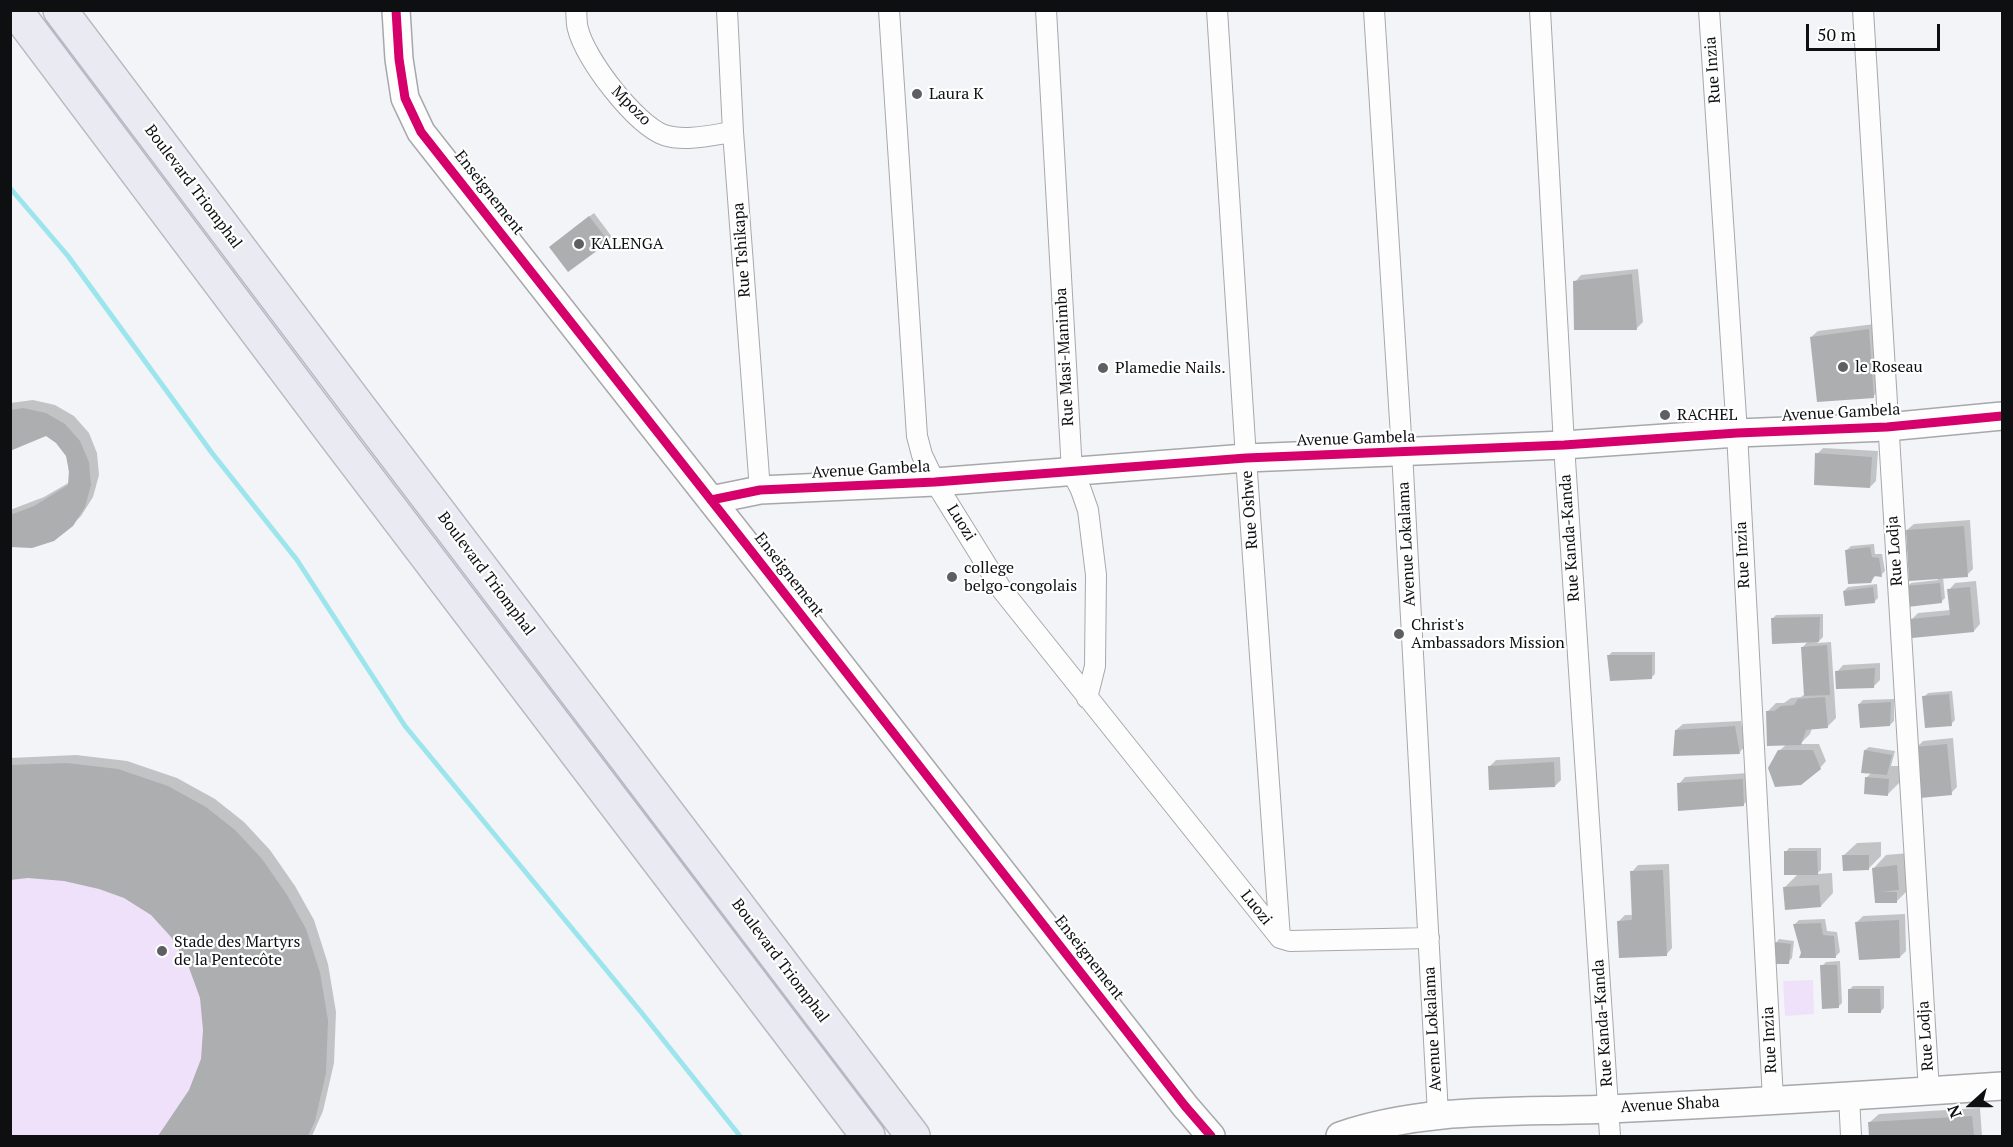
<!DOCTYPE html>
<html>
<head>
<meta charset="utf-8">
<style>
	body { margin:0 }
	#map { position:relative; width:2013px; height:1147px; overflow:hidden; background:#f2f4f7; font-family:"PT Serif",serif }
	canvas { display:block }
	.frame { position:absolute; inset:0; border:12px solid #0e0f11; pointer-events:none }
	.north { position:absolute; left:1941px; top:1075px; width:60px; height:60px; -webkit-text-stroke:4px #fff; paint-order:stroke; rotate:249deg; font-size:16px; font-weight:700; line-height:24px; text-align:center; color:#0e0f11 }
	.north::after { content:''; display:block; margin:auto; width:21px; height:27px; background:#0e0f11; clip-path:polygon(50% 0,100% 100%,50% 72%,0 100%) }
	.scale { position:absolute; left:1806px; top:24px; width:134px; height:27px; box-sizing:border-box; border:3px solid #0e0f11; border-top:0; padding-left:8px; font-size:18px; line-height:21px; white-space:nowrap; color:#0e0f11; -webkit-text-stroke:4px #fff; paint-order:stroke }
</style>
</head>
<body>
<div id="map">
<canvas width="2013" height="1147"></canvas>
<div class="frame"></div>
<div class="north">N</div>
<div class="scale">50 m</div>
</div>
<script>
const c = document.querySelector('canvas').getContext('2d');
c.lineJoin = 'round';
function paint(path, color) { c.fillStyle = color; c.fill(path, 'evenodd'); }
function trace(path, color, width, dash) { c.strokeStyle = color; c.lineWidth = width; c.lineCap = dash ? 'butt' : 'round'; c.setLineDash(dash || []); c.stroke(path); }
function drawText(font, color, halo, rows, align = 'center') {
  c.font = font + ' "PT Serif",serif'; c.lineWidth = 4.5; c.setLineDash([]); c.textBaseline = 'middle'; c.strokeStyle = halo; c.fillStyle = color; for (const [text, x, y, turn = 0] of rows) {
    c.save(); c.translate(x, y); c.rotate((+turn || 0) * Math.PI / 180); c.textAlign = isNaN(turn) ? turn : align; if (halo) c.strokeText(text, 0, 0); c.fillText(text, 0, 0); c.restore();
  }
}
paint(new Path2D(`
	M10,765L235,830L262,859L287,895L306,929L320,973L328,1021L315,1121L308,1136H11Z
	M1813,980L1814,1014L1785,1016L1783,981Z`), '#f0e1fa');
paint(new Path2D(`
	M594,213L612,237L608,241L555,243Z
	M1638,269L1643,322L1637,328L1575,282L1581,275Z
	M1875,324L1880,390L1873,396L1811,337L1818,331Z
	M33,400L55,405L74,416L89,433L97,453L99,475L93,497L81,516L72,525L10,546V510L44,497L70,482L67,456L57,441L46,434L10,450V403Z
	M1823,448L1878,451L1876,481L1870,487L1817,454Z
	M1970,520L1973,569L1967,575L1943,577L1945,598L1941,602L1907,587L1911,583L1938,580L1907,530L1914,524Z
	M1874,544L1875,554H1882L1885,571L1881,575H1876L1871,581L1847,550L1851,546Z
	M1976,581L1980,624L1974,631L1912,619L1918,613L1951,610L1949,590L1955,583Z
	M1877,584L1878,598L1874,602L1844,591L1848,587Z
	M1823,614V637L1817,643L1831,642L1836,718L1827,727L1812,728L1810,734L1800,744H1819L1826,761L1820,768L1779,751L1787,744L1767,712L1776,703H1784L1791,698L1801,697L1805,694L1803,647L1808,641L1772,619L1776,615Z
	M1612,652H1655V674L1651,678L1608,656Z
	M1880,663V680L1874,686L1837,672L1843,665Z
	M1952,691L1955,720L1951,724L1924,697L1928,693Z
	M1894,699V721L1890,725L1859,704L1863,700Z
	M1741,721L1745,746L1739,753L1676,730L1683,724Z
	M1953,738L1957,787L1951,793L1917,747L1923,741Z
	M1869,747L1895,751L1891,766H1901L1900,782L1887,795L1866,778L1872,772L1865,750Z
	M76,755L127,761L177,778L215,799L244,822L270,850L295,886L314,920L328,964L336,1012L334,1063L323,1111L312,1136H160L190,1091L202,1059L204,1030L201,997L189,964L172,936L152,914L125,897L99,887L64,879L28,877L10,878V758Z
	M1560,757L1561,780L1555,786L1490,766L1496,760Z
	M1749,773L1750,798L1743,805L1679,784L1685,777Z
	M1881,842V856L1868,869L1844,855L1857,843Z
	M1789,848H1821V870L1817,874L1832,873L1833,893L1821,906L1784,888L1798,874L1786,852Z
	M1909,853V889L1897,901L1876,902L1874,868L1886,855Z
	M1669,864L1672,948L1666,955L1619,921L1625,915H1634L1632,872L1638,865Z
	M1905,914L1906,951L1900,957L1857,922L1863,916Z
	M1825,919L1827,931L1837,932L1840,952L1836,956L1803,954L1795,924L1799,920Z
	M1779,939L1794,941L1792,958L1788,962L1776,943Z
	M1840,961L1842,1003L1838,1007L1822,966L1826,962Z
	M1853,986H1884V1008L1880,1012L1849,990Z
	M1980,1108L1982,1136H1871L1870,1122L1879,1114Z`), '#0003');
trace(new Path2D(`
	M10,188L68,256L212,453L297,560L405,726L641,1012L740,1136`), '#9de5ed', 5);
paint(new Path2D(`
	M589,216L609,242L568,272L549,247Z
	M1632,274L1637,330H1574L1573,281Z
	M1869,329L1874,398L1817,402L1810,337Z
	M23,408L46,413L65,424L80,441L89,462L91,485L85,507L73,526L54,541L32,548L10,547V515L34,506L68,485L69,471L66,456L56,443L46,436L10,451V410Z
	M1815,453L1872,457L1870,488L1814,485Z
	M1964,526L1968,577L1909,581L1906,530Z
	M1870,547L1872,557L1879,558L1882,577L1874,576L1871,583L1848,584L1845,550Z
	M1940,583L1942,603L1907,607L1905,586Z
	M1873,587L1875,603L1845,606L1843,591Z
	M1970,587L1974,632L1912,638L1910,619L1950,615L1947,589Z
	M1820,617L1819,642L1772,644L1771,618Z
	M1827,645L1830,695L1804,696L1801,647Z
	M1607,655H1652V679L1610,681Z
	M1875,668L1874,688L1836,689L1835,671Z
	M1949,694L1952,726L1925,728L1922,696Z
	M1825,697L1828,728L1806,730L1801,745L1767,746L1766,711H1774L1781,706L1794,705L1798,699Z
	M1891,702L1890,726L1860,728L1858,704Z
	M1735,726L1740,754L1673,756L1675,730Z
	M1947,744L1952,795L1920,798L1915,747Z
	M1778,750H1813L1821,769L1801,785L1775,787L1768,768Z
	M1864,750L1892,755L1887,775L1861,773Z
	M1554,762L1555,787L1489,790L1488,766Z
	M67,763L118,769L168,786L206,807L235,830L262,859L287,895L306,929L320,973L328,1021L326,1073L315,1121L308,1136H158L189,1090L201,1059L203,1030L200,998L188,965L171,937L151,915L124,898L99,889L64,881L28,878L10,880V765Z
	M1865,777L1889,779L1888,796L1864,794Z
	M1743,779L1744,806L1678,811L1677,783Z
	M1784,851H1817L1818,875H1784Z
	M1842,855H1869V870L1843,871Z
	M1897,865L1899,890L1881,892H1897V903H1875L1872,868Z
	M1663,870L1667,956L1619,958L1617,921L1632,920L1630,871Z
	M1819,885L1821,907L1785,910L1783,887Z
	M1899,920L1900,958L1859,960L1855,922Z
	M1821,923L1823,935L1834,936L1836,958H1799L1801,953L1793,924Z
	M1774,942L1791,944L1789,964H1776Z
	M1820,965H1837L1839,1008L1822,1009Z
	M1848,989H1880L1881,1013H1848Z
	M1972,1116L1974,1136H1869L1868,1122Z`), '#acaeb0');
const street = new Path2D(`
	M576,10C577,16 576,23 578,29C585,59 635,124 664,135C685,142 712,135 733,132
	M727,10L733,132L760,490
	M889,10L917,436L922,455L935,482L1002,590L1280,938
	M1046,10L1072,472L1081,490L1088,510L1096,575L1095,666L1087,698
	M1217,10L1246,458L1280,938
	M1374,10L1402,452L1438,1114
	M1540,10L1564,445L1610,1136
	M1709,10L1737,433L1773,1099
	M1863,10L1929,1091
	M1280,938L1290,941L1429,938
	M1849,1096L1851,1136`);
const secondary = new Path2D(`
	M396,10L399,59L405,98L421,132L752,552L1185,1106L1211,1136
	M711,500L760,490L935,482L1246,458L1564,445L1737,433L1887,427L2002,416
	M1340,1136C1427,1106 1518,1113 1609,1109C1740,1103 1871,1095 2002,1086`);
const highway = new Path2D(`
	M15,10L330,429L868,1136
	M60,10L359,407L913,1136`);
trace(street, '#a7a8aa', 22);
trace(secondary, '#a7a8aa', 30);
trace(highway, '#b8b8c2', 36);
trace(street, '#fdfdfe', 20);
trace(secondary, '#fdfdfe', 27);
trace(highway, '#eaeaf3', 33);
trace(new Path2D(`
	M396,10L399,59L405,98L421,132L752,552L1185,1106L1211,1136
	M711,500L760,490L935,482L1246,458L1564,445L1737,433L1887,427L2002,416`), '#d6006c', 9);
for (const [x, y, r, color] of [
	[917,94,6,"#5e5f62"],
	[579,244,6,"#5e5f62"],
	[1843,367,6,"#5e5f62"],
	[1103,368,6,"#5e5f62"],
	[1665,415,6,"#5e5f62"],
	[952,577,6,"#5e5f62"],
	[1399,634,6,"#5e5f62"],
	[162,951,6,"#5e5f62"]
]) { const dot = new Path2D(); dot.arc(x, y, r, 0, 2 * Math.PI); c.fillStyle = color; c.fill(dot); trace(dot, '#fff', 2); }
drawText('16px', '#0e0f11', '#fff', [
	["Rue Inzia",1713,70,-94],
	["Mpozo",631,106,45],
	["Boulevard Triomphal",193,187,53],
	["Enseignement",489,193,52],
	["Rue Tshikapa",742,250,-94],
	["Rue Masi-Manimba",1065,357,-93],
	["Avenue Gambela",1841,413,-3],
	["Avenue Gambela",1356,439,-2],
	["Avenue Gambela",871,470,-3],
	["Rue Oshwe",1250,510,-94],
	["Luozi",961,523,58],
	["Rue Kanda-Kanda",1570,538,-94],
	["Avenue Lokalama",1407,544,-93],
	["Rue Lodja",1895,551,-94],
	["Rue Inzia",1743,555,-93],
	["Boulevard Triomphal",486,574,53],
	["Enseignement",789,575,52],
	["Luozi",1256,908,51],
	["Enseignement",1089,958,52],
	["Boulevard Triomphal",780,961,53],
	["Rue Kanda-Kanda",1603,1023,-94],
	["Avenue Lokalama",1433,1029,-93],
	["Rue Lodja",1926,1036,-94],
	["Rue Inzia",1770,1040,-93],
	["Avenue Shaba",1670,1105,-3]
]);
drawText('16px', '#0e0f11', '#fff', [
	["Laura K",929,94],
	["KALENGA",591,244],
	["le Roseau",1855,367],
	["Plamedie Nails.",1115,368],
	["RACHEL",1677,415],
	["college",964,568],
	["belgo-congolais",964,586],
	["Christ's",1411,625],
	["Ambassadors Mission",1411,643],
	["Stade des Martyrs",174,942],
	["de la Pentecôte",174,960]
], 'left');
</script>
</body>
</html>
